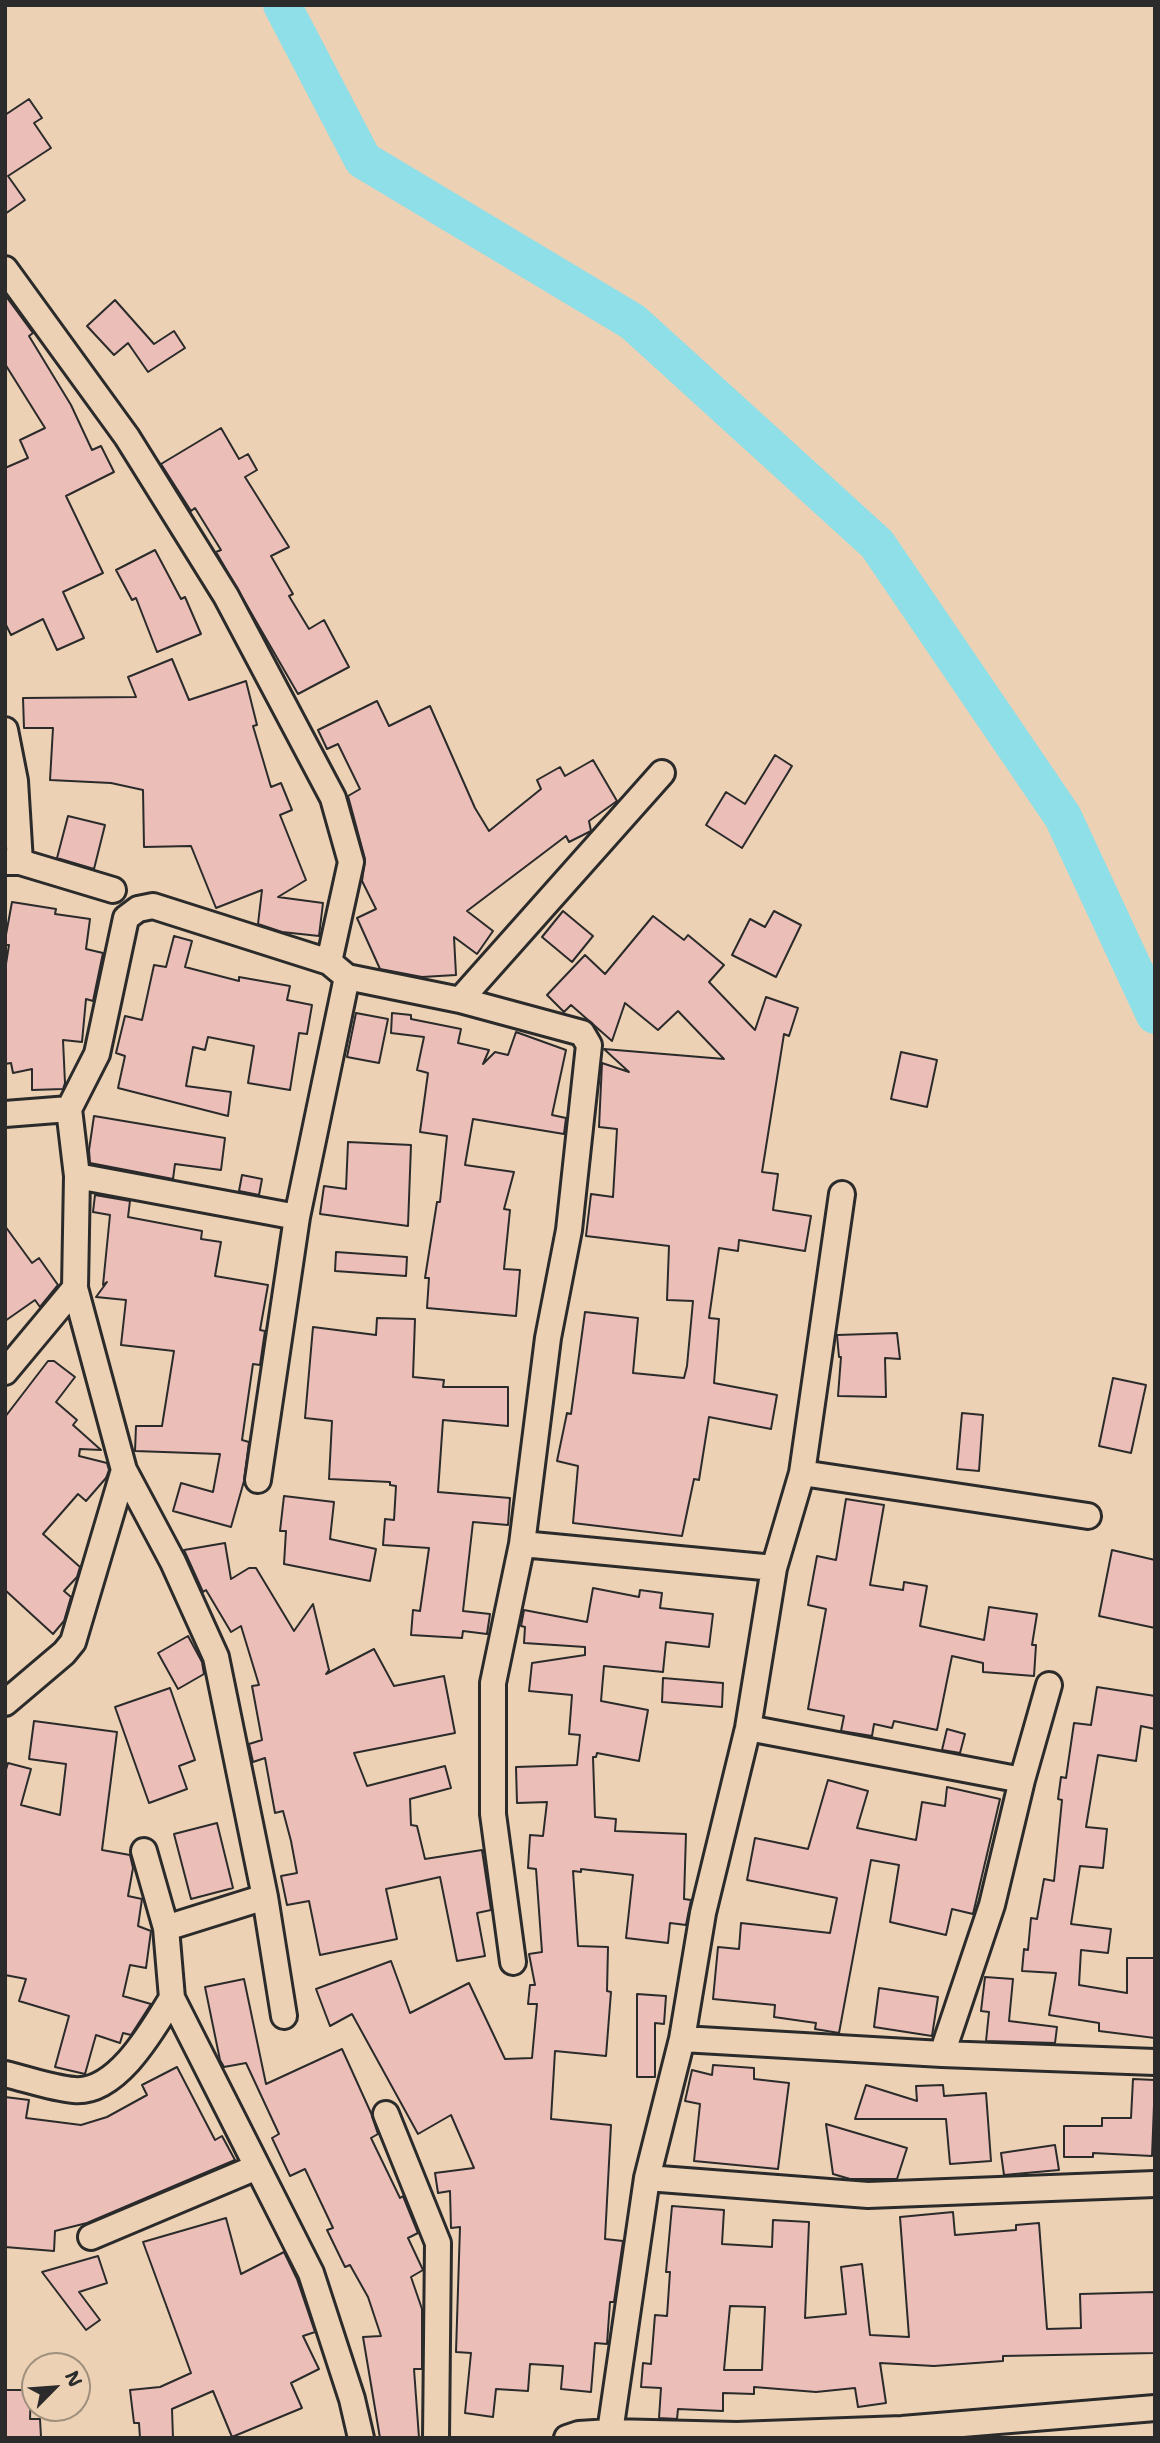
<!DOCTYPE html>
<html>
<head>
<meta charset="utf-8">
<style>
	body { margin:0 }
	#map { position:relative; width:1160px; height:2443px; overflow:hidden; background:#edd1b4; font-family:"Shantell Sans",sans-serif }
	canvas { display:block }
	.frame { position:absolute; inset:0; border:7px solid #2b2b2b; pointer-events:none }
	.north { position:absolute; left:21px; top:2352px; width:70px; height:70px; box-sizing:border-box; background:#edd1b4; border:2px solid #9f8f7d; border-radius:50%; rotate:65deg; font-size:19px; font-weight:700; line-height:28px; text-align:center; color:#2b2b2b }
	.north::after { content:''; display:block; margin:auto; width:24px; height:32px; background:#2b2b2b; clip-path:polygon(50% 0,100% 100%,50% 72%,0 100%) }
</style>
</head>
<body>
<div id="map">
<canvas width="1160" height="2443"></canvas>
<div class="frame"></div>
<div class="north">N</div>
</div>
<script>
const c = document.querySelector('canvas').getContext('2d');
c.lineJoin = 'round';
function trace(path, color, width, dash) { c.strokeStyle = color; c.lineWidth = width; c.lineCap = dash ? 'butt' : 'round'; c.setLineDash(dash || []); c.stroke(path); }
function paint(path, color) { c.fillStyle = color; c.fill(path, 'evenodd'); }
trace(new Path2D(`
	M282,5L363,160L633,322L877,544L1063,817L1155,1015`), '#8edfe7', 38);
const building = new Path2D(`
	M29,99L42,118L34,123L51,148L8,176L25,200L5,214V115Z
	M5,295L33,333L29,336L71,405L92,450L101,446L114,472L66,496L103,573L63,592L84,638L57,650L43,619L11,635L5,623V468L28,458L20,440L45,428L5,364Z
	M115,300L154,344L174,331L185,348L148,372L128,343L114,355L87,326Z
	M221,428L239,459L248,454L257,470L245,477L289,547L271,556L293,594L289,596L309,629L324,620L349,667L298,694L216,552L221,550L195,508L191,511L161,464Z
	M155,550L181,599L185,597L201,634L157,652L136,598L132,600L116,570Z
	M172,659L189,700L246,681L257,725L253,726L271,787L281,783L292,810L280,815L306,880L278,897L323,903L319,936L282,932L258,924L262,890L216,908L191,846L144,847L143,790L111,783L50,780L53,728H24L23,698L136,697L128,677Z
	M377,701L389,726L430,706L475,808L489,831L541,789L537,780L560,767L565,776L593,760L617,801L589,821L591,831L569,842L566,836L467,911L493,931L477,954L454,937L456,975L422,977L380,969L357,918L376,909L362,881L365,859L348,796L360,789L338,744L327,749L318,730Z
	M775,755L792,766L742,848L706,825L726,792L745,804Z
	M68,816L105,825L94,869L57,858Z
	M12,902L56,909L55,914L90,919L86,949L103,953L93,1001L86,999L82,1042L63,1040L65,1083L63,1089L32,1090V1069L13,1073L11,1063L5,1064V970L9,945H5V940Z
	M563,911L593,936L572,962L542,937Z
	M774,911L801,925L776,977L732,955L750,919L765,927Z
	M653,916L684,940L688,935L724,965L709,982L755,1030L766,997L798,1008L789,1036L784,1034L762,1172L778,1174L773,1210L811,1216L805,1251L739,1240L738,1251L719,1248L709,1318L719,1319L714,1383L777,1395L771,1429L709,1417L699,1480L694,1479L682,1536L573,1523L578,1466L557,1461L567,1413L571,1414L585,1312L638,1318L633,1373L684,1378L687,1366L693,1301L667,1300L669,1246L586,1236L591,1194L613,1197L617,1129L599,1127L602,1063L629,1072L604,1049L724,1059L678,1011L658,1030L625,1003L612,1041L571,1005L564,1012L547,995L585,955L605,974Z
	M174,936L192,941L185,967L239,981V977L290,986L287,1000L312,1005L307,1034L299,1033L290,1090L248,1083L254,1046L208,1037L205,1050L193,1047L186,1086L231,1092L228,1116L118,1088L125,1056L116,1053L125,1016L142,1020L154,965L166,967Z
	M356,1013L388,1019L379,1063L347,1057Z
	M392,1013L411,1015V1019L461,1029L458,1043L489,1050L483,1064L495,1052L508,1055L516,1032L566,1050L552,1115L566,1118L564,1134L473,1119L465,1165L514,1172L504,1209L510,1210L504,1269L520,1270L516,1316L427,1308L429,1278H425L437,1202H440L447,1136L420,1132L428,1073L417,1070L424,1037L391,1033Z
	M901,1052L937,1060L927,1107L891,1099Z
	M94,1116L225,1138L221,1170L175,1164L173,1179L90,1163L89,1150Z
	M348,1142L411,1145L408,1226L320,1214L324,1186L346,1189Z
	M242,1175L262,1179L259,1195L239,1191Z
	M95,1195L130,1201L128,1217L202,1231L201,1239L221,1242L215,1276L268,1285L260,1330L265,1331L260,1365L253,1364L242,1440L249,1442L244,1481L231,1527L173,1511L181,1483L213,1492L220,1454L135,1451L136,1426H162L174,1351L121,1345L126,1300L96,1297L107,1282L103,1285L110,1215L93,1212Z
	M5,1226L32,1263L39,1258L58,1285L40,1307L35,1300L5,1321Z
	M336,1252L407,1257L406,1276L335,1271Z
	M377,1318L415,1319L413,1377L444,1380L443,1387H508V1426L443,1420L438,1492L510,1498L508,1525L473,1522L463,1611L490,1614L487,1634L463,1631L462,1638L411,1635L413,1610L420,1611L429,1548L383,1545L385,1519L394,1520L396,1486L390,1485V1482L329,1479L332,1421L305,1418L313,1327L376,1335Z
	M897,1333L900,1359L885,1358L886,1397L838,1396L841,1357H839L837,1335Z
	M48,1361H54L75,1377L56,1402L77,1420L73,1425L101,1450L80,1449L79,1456L107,1463L109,1470L106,1478L86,1501L78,1494L43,1534L80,1567L77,1577L64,1591L71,1597L64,1621L53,1634L5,1590V1417Z
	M1113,1378L1146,1385L1131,1453L1099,1446Z
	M962,1413L983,1415L979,1471L957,1469Z
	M284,1496L334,1502L330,1539L376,1549L370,1581L284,1564L286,1531H280Z
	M846,1499L884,1505L870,1585L903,1590L904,1582L927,1586L920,1626L984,1640L989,1607L1037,1614L1032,1645H1036L1034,1676L983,1672V1663L952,1656L937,1730L894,1721L892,1728L874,1724L872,1736L841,1731L844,1716L808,1709L826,1609L808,1605L817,1556L836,1560Z
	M225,1543L231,1579L249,1568H256L294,1631L313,1604L329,1670L326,1674L374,1649L394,1686L444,1676L455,1733L354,1753L367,1786L445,1766L451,1788L410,1799L411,1825L417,1826L425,1859L482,1850L491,1910L477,1913L485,1956L457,1961L440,1877L386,1889L397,1939L320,1955L309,1901L287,1905L281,1876L297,1873L291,1841L283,1811L275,1813L265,1758L253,1762L249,1744L262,1740L252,1686L259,1685L241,1626L231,1632L206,1590L203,1592L184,1550Z
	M1112,1550L1155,1560V1628L1099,1616Z
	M593,1588L639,1597L640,1590L662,1593L660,1608L713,1614L709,1647L666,1642L663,1672L604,1666L601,1701L648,1710L639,1761L597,1753L596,1757H593L595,1817L616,1819L615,1831L686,1834L684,1899L691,1900L686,1925L670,1923L668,1943L626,1938L633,1875L581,1869V1872L573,1871L578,1946L608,1947L607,1991L611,1992L606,2056L555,2051L551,2119L611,2125L605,2239L623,2241L614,2302H610L607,2344L595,2343L591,2392L561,2389L563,2366L530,2364L528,2391L496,2389L493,2417L465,2413L471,2353L456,2352L460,2227L451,2228L450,2191L438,2193L435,2173L474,2168L451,2115L418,2134L352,2014L330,2026L316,1989L391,1961L410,2013L469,1983L505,2059L532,2058L537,2004H528L530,1985H535L529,1954L542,1952L536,1869L528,1868L530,1835L543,1836L547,1802L517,1803L516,1767L577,1765L580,1735L569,1734L572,1695L529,1691L532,1663L585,1655V1647L524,1643L525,1627L521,1626L524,1610L587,1622Z
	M188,1636L202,1662L204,1674L178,1689L158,1653Z
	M663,1678L723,1683L722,1707L662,1702Z
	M1097,1687L1155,1696V1729L1141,1726L1136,1761L1098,1755L1086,1827L1107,1829L1103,1868L1080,1866L1071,1924L1111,1929L1108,1953L1081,1950L1079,1985L1127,1993V1958H1155V2038L1099,2031V2023L1049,2015L1056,1973L1022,1971L1024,1949L1028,1950L1031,1918L1037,1919L1044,1879L1054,1881L1062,1800L1058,1799L1061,1777L1066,1778L1074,1723L1091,1725Z
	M170,1688L195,1760L179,1766L187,1789L149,1803L115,1707Z
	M34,1721L117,1732L102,1850L130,1855L133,1868L128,1896L142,1899L138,1926L151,1931L146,1968L130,1965L123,1996L151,2004L131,2035L123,2033L120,2043L96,2035L85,2074L55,2067L69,2016L19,2001L26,1979L5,1975V1773L8,1763L31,1769L21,1805L60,1815L66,1764L29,1759Z
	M947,1729L965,1734L960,1753L942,1750Z
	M828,1780L868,1791L857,1828L916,1840L922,1802L945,1806L947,1787L1000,1799L973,1914L952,1909L946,1935L890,1922L899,1865L871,1860L839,2033L815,2029L816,2023L774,2017L775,2005L713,1999L718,1947L739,1949L741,1923L830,1933L837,1898L747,1880L755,1838L808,1849Z
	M217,1823L233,1888L191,1899L174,1834Z
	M985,1977L1013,1979L1009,2021L1057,2027L1055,2043L986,2041L989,2012L981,2011Z
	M244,1979L266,2084L342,2049L371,2113L378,2134L371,2138L400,2198L403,2196L418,2233L408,2238L423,2270L411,2277L422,2309V2369H414L419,2438H380L363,2337L381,2336L368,2297L350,2265L345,2267L327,2230L333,2228L305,2169L290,2176L272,2138L279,2134L246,2063L224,2067L220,2060L205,1987Z
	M879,1988L938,1997L932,2036L874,2027Z
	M637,1994L666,1996L664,2024L655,2023V2077H637Z
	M713,2065L754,2068V2079L789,2083L778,2169L694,2161L700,2104L685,2101L692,2070L712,2075Z
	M177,2067L215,2140L222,2136L235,2160L87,2223L55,2231L54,2251L5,2247V2097L29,2100L26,2118L81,2125L107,2117L147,2095L142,2085Z
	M1133,2079L1155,2080L1152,2156L1093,2153V2157H1064V2126H1102V2118H1131Z
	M866,2085L917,2101L916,2086L943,2085L944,2096L986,2093L991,2161L950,2164L946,2119H855Z
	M826,2124L907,2148L897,2179H850L833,2174Z
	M1055,2145L1059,2170L1004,2175L1001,2153Z
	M672,2206L724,2210L722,2244L772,2247L773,2220L809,2222L805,2318L846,2314L841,2267L862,2264L870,2335L909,2337L900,2217L953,2212L955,2235L1016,2230V2225L1039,2223L1047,2329L1081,2328L1080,2294L1155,2292V2353L1003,2356V2361L934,2366L880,2363L886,2403L858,2407L855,2388L816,2392L754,2387V2394L723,2393V2411L678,2409L677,2419L659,2418L661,2388L641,2387L643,2363L651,2364L655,2315L667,2316L670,2272H666ZM730,2306L765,2307L762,2370H724Z
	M226,2218L241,2274L284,2252L297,2279L315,2332L303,2336L319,2369L291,2383L302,2408L232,2437L213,2391L172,2409L173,2438H140L139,2423H134L130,2390L160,2387L191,2373L143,2242Z
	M98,2256L107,2283L79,2292L100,2320L86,2330L42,2272Z
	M5,2390H31L30,2419H40L41,2437H5Z`);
paint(building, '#ebbeb8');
trace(building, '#2b2b2b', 2);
const street = new Path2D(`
	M5,269L127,437L226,596L333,798L351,862L329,962
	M5,730L15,781L20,862
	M6,862H20L113,890
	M460,1000L662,773
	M5,1114L69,1109
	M77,1176L297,1217
	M5,1372L75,1288
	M802,1473L1088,1516
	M258,1480L297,1217L347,977
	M522,1544L774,1568
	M5,1703L64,1653L73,1642L124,1470
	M1022,1780L1049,1685
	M144,1851L166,1928L172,1998L311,2273L352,2399L361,2438
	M166,1928L265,1897
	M284,2016L265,1897L216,1657L173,1562L124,1470L75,1288L77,1176L69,1109L97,1054L126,918L138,909L153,906L329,962L347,977L460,1000L582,1033L589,1045L569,1230L548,1338L522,1544L493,1683V1814L513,1962
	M682,2039L942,2054L992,1905L1022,1780L748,1728
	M942,2054L1155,2062
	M5,2074C27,2079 51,2088 74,2090C117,2094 153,2029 172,1998
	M386,2114L438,2243L436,2438
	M647,2178L868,2195L1155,2184
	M91,2237L257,2167
	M610,2432L737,2435L902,2429L1155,2408
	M567,2438L579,2434L610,2432L647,2178L682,2039L703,1913L748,1728L774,1568L802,1473L842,1194`);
trace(street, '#2b2b2b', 30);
trace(street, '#edd1b4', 24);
</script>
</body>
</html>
